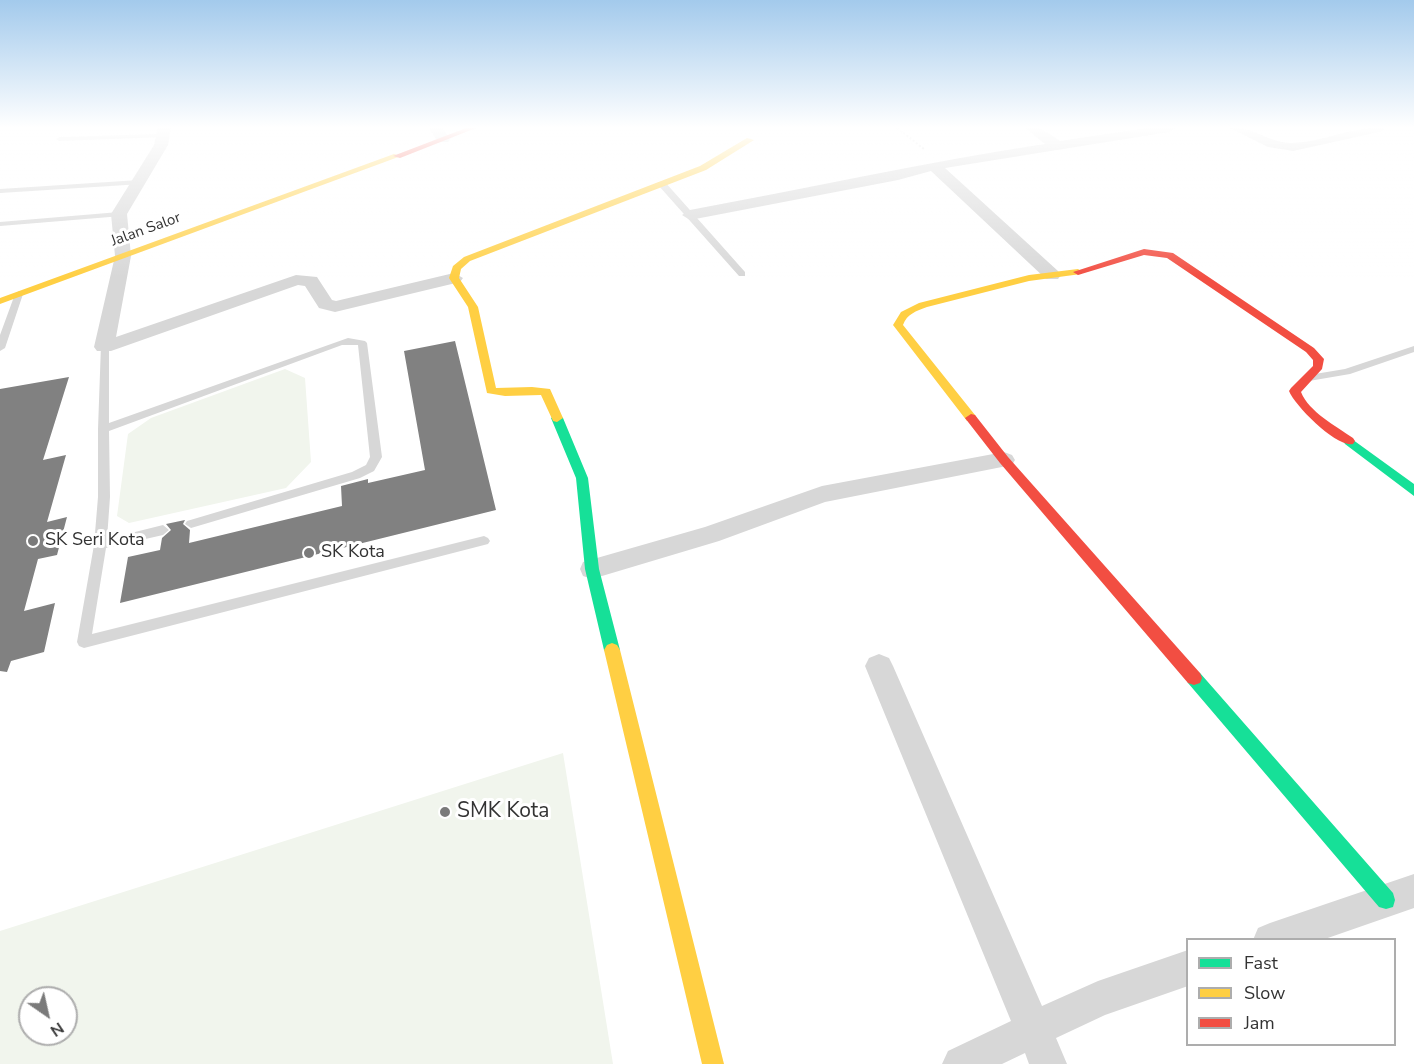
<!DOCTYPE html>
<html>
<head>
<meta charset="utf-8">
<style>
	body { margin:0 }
	#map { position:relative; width:1414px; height:1064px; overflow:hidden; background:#fff; font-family:"Nunito Sans",sans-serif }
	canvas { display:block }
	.legend { position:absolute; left:1186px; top:938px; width:210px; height:108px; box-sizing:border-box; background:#fff; border:2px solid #adadad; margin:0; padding:8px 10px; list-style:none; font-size:18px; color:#333 }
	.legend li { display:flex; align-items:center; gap:12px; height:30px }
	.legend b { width:30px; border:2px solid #adadad }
	.north { position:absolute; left:18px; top:986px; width:60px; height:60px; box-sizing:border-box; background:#fff; border:2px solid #adadad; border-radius:50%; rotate:146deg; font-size:16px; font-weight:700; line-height:24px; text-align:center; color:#333 }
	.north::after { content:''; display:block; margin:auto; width:21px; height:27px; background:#7a7a7a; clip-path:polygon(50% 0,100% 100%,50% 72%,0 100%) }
</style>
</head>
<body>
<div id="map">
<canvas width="1414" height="1064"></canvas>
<ul class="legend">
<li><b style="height:8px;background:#16e098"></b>Fast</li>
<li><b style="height:8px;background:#ffcf43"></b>Slow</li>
<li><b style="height:8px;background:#f24e42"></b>Jam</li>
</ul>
<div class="north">N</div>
</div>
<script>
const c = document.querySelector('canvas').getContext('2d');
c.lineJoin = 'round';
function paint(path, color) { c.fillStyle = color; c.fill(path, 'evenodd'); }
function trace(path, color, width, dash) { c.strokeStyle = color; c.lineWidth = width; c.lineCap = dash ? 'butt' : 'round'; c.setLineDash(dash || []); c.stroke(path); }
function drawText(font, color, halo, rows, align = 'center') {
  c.font = font + ' "Nunito Sans",sans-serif'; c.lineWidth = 6; c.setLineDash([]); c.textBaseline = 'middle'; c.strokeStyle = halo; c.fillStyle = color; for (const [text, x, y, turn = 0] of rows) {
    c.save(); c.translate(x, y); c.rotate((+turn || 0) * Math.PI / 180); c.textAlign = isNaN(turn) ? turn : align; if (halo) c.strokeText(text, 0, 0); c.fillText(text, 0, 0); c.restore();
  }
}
paint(new Path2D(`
	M285,369L305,378L311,462L286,488L129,523L117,516L128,434L151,418Z
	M563,753L613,1064H0V931ZM30,998H66V1034H30Z`), '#f1f5ed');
paint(new Path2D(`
	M455,341L496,510L120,603L128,557L160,550L162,538L171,530L166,524L185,520L183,524L190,530L189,543L342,506L341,486L368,479V483L425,470L404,351Z
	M69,377L43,460L66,455L47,522L67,517L57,555L38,559L24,611L55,603L44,652L11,661L7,672L0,671V389Z`), '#818181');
trace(new Path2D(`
	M897,128L924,149`), '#d6d6d6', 2, [2, 2]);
paint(new Path2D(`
	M162,134L164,135V137L59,141L56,139L59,137Z
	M139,180H142V184L0,193V189Z
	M659,182H665L745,272V276H739L659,186Z
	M119,212H122V216L0,226V222Z
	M19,291L23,294L5,348L0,351V335L15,294Z
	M348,338L365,341L367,343L382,457L374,471L360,478L191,528L185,524L187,521L352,472L366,465L370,457L358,345H342L109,431L110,497L107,539L163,525L169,530L163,535L106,548L92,634L484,536L488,538L490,541L488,544L84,648L79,646L77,642L94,545L98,497V429L101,345H107L109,347V423Z
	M1414,346V352L1350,374L1309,381L1304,378L1309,375L1345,369Z`), '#d7d7d7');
paint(new Path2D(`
	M158,128H171L168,145L127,214L131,256L116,337L296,275L317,277L332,300L336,301L454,273L463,278L460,282L335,312L319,308L305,286L298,285L111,351H97L94,347L115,256L111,214L154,145Z
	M429,128H442L450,139L448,142H438Z
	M1025,128H1040L1060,141L1146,128H1176L1169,132L945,168L1058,271L1061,275L1058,279H1046L931,171L898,180L690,220L682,215L690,210C809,188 926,162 1045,144Z
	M1230,128C1253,126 1270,144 1293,143C1324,142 1353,126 1385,128L1383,131L1293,151L1268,147Z
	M1004,452L1012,455L1015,460L1012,465L825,502L719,541L592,579L583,576L580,569L583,562L705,527L822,486Z
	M879,654L889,658L893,666L1042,1006L1098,981L1188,950V986L1105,1015L1056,1038L1067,1064H1029L1025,1053L1002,1064H942L948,1051L1011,1021L865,666L869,658Z
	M1414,874V908L1322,940H1253L1258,928L1270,923Z`), '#d7d7d7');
paint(new Path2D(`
	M557,414L563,418L588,478L599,569L620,650L617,655L612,657L607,655L604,650L585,569L576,478L551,418Z
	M1349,437L1414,484V496L1345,444L1343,441L1345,438Z
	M1194,671L1200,673L1393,893L1395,900L1393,907L1386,909L1379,907L1188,683L1186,678L1188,673Z`), '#16e098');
paint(new Path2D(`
	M747,138L754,140L706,170L470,261L461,269L459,278L478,307L496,388L532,387L550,389L563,418L557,422L553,421L541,395L505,396L487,393L468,307L449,278L453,266L464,257L700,166Z
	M394,154L401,156L0,304V298Z
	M1078,269L1083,272L1081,274L1029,281L927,307C916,311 907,314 903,325L975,415L977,418L975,421H967L893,325L901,312L919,303L1029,275Z
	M612,643L617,645L620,650L724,1064H702L604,650L607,645Z`), '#ffcf43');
paint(new Path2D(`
	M466,128H476L400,158L393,156Z
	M1144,249L1173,253L1314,348L1324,359L1322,369L1301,392C1309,412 1336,426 1353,438L1355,441L1353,444C1337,448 1295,406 1289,391L1291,388L1313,366V360L1306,352L1167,258L1144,255L1078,275L1073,272Z
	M971,414L975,415L1008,457L1200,673L1202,678L1200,683L1194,685L1188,683L1000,463L965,418Z`), '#f24e42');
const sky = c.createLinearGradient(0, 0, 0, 277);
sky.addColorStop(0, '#a3caec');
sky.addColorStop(0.46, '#fff');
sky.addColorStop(1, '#ffffff00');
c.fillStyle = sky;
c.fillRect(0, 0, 1414, 277);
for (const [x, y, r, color] of [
	[33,541,6,"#7a7a7a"],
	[309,553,6,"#7a7a7a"],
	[445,812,6,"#7a7a7a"]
]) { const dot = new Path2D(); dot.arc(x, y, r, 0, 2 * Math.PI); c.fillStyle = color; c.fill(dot); trace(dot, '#fff', 2); }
drawText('15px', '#333', '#fff', [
	["Jalan Salor",146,230,-20]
]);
drawText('18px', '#333', '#fff', [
	["SK Seri Kota",45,541],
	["SK Kota",321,553]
], 'left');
drawText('21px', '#333', '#fff', [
	["SMK Kota",457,812]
], 'left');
</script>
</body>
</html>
